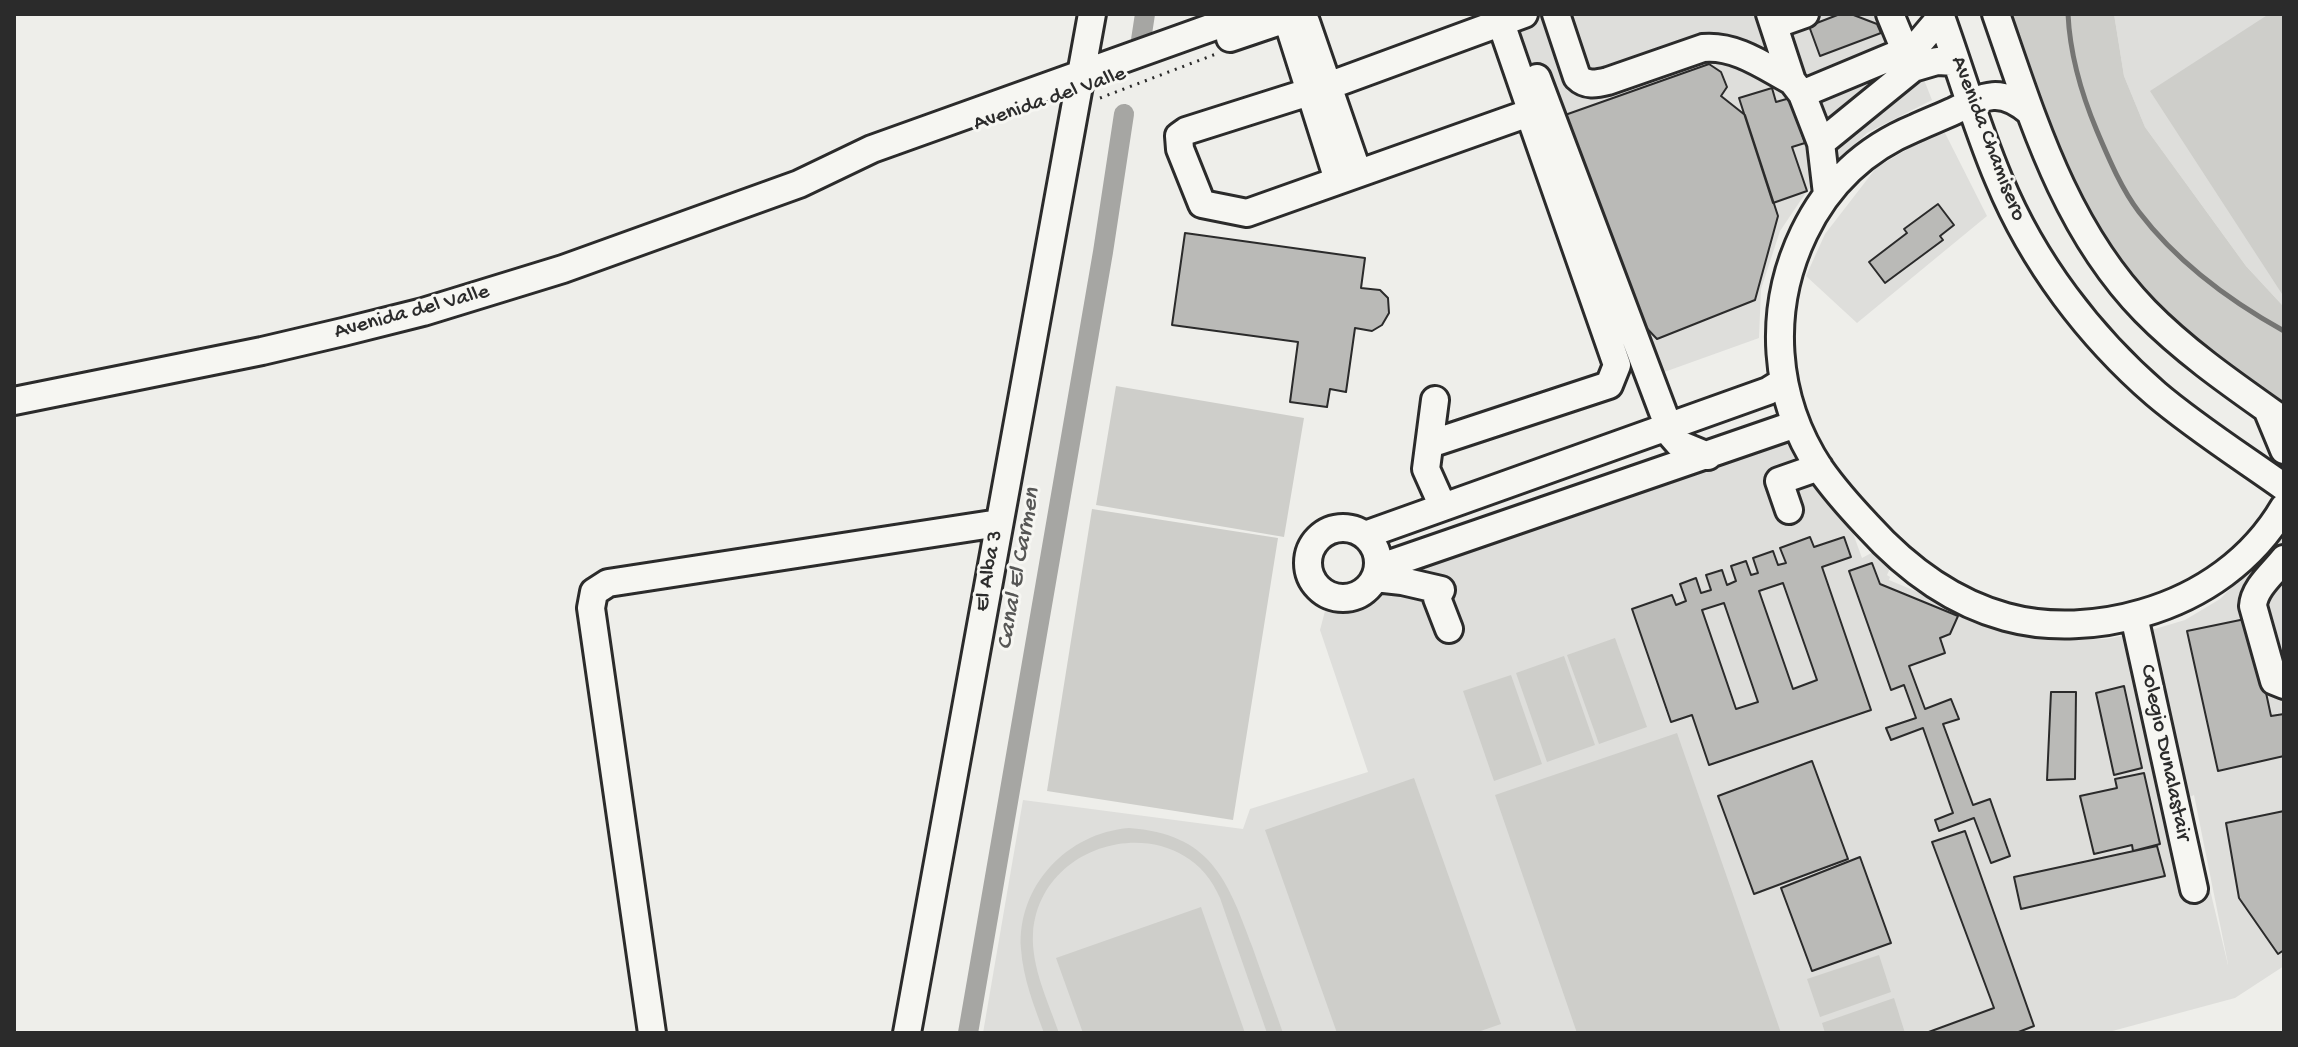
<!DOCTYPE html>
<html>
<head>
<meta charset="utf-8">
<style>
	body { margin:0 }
	#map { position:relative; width:2298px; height:1047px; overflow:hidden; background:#eeeeea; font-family:"Gochi Hand",sans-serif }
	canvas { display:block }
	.frame { position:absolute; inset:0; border:16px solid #2b2b2b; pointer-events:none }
</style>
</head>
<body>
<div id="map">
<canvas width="2298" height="1047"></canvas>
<div class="frame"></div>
</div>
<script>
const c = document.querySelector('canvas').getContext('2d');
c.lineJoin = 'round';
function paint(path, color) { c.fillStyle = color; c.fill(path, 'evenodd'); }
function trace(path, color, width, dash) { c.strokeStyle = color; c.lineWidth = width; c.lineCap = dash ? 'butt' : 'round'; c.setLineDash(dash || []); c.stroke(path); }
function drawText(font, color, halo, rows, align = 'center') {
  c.font = font + ' "Gochi Hand",sans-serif'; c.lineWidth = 6; c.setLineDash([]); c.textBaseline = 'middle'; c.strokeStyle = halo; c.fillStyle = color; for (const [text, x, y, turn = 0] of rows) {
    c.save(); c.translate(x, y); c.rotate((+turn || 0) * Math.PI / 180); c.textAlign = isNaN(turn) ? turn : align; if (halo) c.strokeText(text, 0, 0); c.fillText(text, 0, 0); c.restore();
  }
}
paint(new Path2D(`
	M1507,14H1898L1932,100L1867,133L1807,191L1780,231L1761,289L1759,338L1642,380Z
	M2114,14H2284V307L2246,266L2145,127L2124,76Z
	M1945,133L1987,216L1857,323L1806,276L1825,234L1876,168L1924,139Z
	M1788,436L1850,525L1862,558L1875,551L1891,566L1887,575L1890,577L1889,580L2001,627L2057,640L2106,639L2148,631L2185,620L2220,599L2284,535V966L2235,998L2105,1033H983L1023,800L1243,829L1250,809L1368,772L1320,630L1325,611L1362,609L1377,602L1389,589L1390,569ZM2194,795L2228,964V965L2188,798Z`), '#dededb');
paint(new Path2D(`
	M2004,14H2114L2124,76L2145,127L2246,266L2284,307V408L2201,348L2131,281L2075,198Z
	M2269,14H2284V297L2150,91Z
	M1116,386L1304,418L1284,537L1096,505Z
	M1092,509L1278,538L1233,820L1047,791Z
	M1615,638L1647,727L1599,744L1567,655Z
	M1564,656L1595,745L1547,762L1516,673Z
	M1511,675L1542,764L1494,781L1463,691Z
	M1677,733L1781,1033H1577L1495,795Z
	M1414,778L1501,1024L1475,1033H1337L1265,830Z
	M1129,828C1210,834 1227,878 1252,946C1262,975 1273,1004 1283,1033H1267L1220,898C1182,807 1040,835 1033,933C1031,967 1048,1001 1059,1033H1044C1034,1006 1023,978 1021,949C1017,886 1067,833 1129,828Z
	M1201,907L1245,1033H1083L1056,958Z
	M1879,955L1891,992L1820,1017L1807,979Z
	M1894,998L1905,1033H1825L1822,1023Z`), '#cececa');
trace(new Path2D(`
	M2068,14C2070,56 2081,93 2097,131C2109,159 2121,188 2139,212C2177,262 2230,301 2284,331`), '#757573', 5);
trace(new Path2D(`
	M1141,40L1145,14
	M968,1033L1103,252L1124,114`), '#a6a6a3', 20);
const building = new Path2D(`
	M1840,14H1851L1877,24L1881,33L1820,56L1809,26Z
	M1709,64L1721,72L1727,87L1721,96L1745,115L1778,216L1755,300L1657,339L1638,319L1565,115Z
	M1772,88L1776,102L1790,98L1805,143L1792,147L1807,191L1773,203L1739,98Z
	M1938,204L1954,225L1940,236L1943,240L1885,283L1869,262L1907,233L1904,229Z
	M1185,233L1365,258L1361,288L1380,290L1388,298L1389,313L1382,325L1372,331L1355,328L1346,392L1330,389L1327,407L1290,402L1298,342L1172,325Z
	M1810,537L1814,547L1844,537L1851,557L1822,567L1871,710L1709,765L1692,715L1671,722L1632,609L1672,595L1676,605L1686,601L1680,584L1696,578L1701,593L1711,590L1706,575L1722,570L1727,585L1736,581L1731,566L1746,561L1751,575L1758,573L1753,558L1773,551L1778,565L1786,563L1780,548ZM1783,583L1817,680L1793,689L1759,591ZM1724,603L1758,702L1736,709L1702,610Z
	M1872,563L1880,584L1958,616L1950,634L1940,638L1945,653L1909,666L1925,709L1951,699L1959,719L1943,724L1973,805L1990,799L2010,856L1991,863L1974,818L1939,831L1935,820L1953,813L1923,728L1891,740L1886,728L1916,718L1904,685L1891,690L1849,571Z
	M2250,618L2271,716L2284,714V756L2218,771L2187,631Z
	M2124,686L2142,768L2114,775L2096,693Z
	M2051,692H2076L2075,779L2047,780Z
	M1812,761L1848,859L1754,894L1718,796Z
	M2144,773L2160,844L2133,851L2132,845L2094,854L2080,796L2117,788L2115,779Z
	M2284,811V950L2278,954L2239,898L2226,823Z
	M1965,831L2034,1026L2016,1033H1926L1994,1008L1932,842Z
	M2157,846L2165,876L2021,909L2014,877Z
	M1860,857L1891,943L1812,971L1781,888Z`);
paint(building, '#babab7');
trace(building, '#2b2b2b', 2);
const minor = new Path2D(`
	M1556,14L1577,77C1586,86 1596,84 1608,81L1703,48C1736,45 1764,66 1792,81
	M1770,14L1792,81L1802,94L1821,143L1827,194
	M1890,14L1911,65
	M1940,14C1960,69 1976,126 1999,180C2033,262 2089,336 2156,394C2196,428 2242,457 2284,487
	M1996,14C2033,120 2065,229 2145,311C2186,353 2236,387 2284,421
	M1287,19L1338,180
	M1306,22L1358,173
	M1501,23L1530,107L1529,113L1247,213L1202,204L1180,149L1179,136L1186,131L1328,86L1524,14
	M1774,25L1805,14
	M1230,38L1301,14
	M1537,78L1672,436L1679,444L1708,456
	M1802,94L1905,51L1919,43L1941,17
	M2030,112C2001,87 1985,95 1954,111C1941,117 1928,122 1915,128C1864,149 1828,183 1804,233C1767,310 1773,398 1820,469C1834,489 1850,507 1867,525C1904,566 1951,602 2006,617C2050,629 2099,626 2143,613C2202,596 2253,560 2284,507
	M1821,143L1913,68L1937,61L1956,62
	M1435,400L1426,469L1443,507
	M14,401L262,351L343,332L423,312L563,269L799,184L872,149L1249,14
	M2267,409L2284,450
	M1430,444L1609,385L1617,365L1529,113
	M1789,510L1779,481L1819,467
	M1308 563a35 35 0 1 1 70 0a35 35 0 1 1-70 0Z
	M1365,535L1768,391L1784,381
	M2284,559C2273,573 2254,588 2253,606L2274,681L2284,685
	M1378,568L1796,424
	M1375,578L1402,581L1441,590L1437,598L1449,629
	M2134,616L2194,889
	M652,1033L591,608L594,592L608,583L999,523
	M907,1033L1092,14`);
trace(minor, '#2b2b2b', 32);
trace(new Path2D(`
	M1100,98L1216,54`), '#2b2b2b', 3, [2, 6]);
trace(minor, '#f6f6f2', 26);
drawText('22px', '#2b2b2b', '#f6f6f2', [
	["Avenida del Valle",1050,100,-19],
	["Avenida Chamisero",1987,139,69],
	["Avenida del Valle",412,313,-15],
	["El Alba 3",990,571,-80],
	["Colegio Dunalastair",2164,753,78]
]);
drawText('italic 24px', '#565655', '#f6f6f2', [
	["Canal El Carmen",1020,569,-80]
]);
</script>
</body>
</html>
